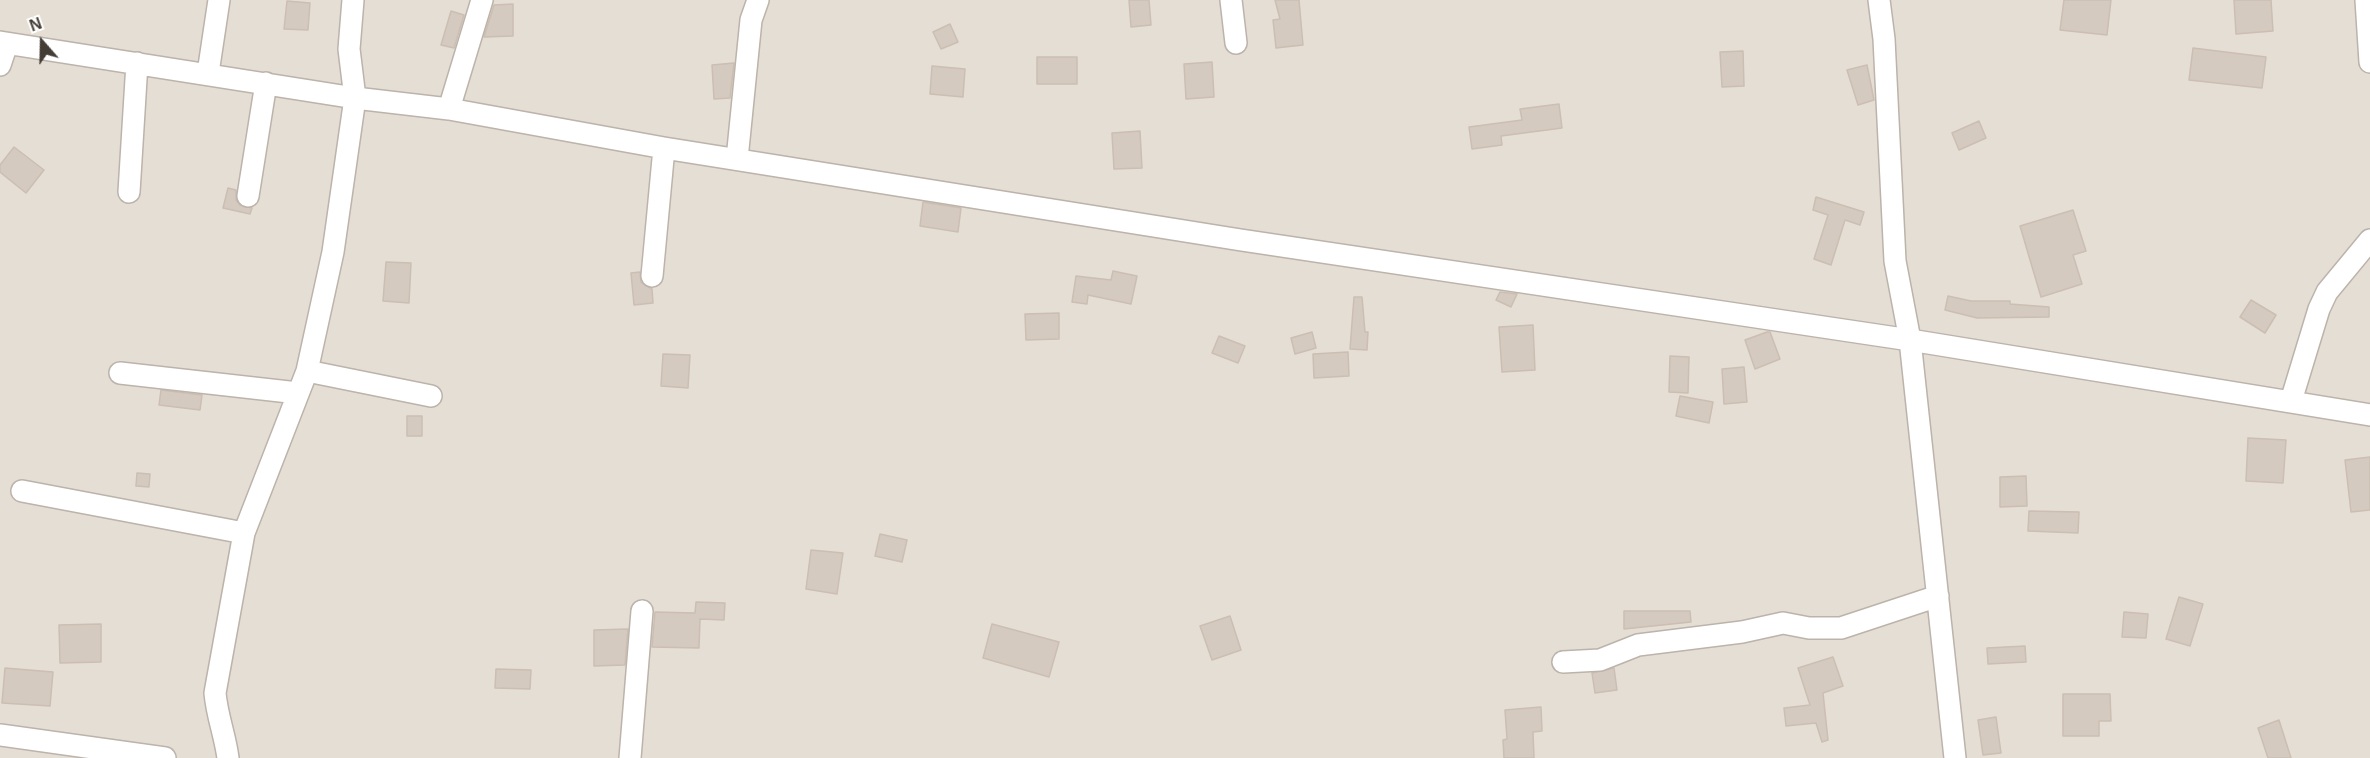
<!DOCTYPE html>
<html>
<head>
<meta charset="utf-8">
<style>
	body { margin:0 }
	#map { position:relative; width:2370px; height:758px; overflow:hidden; background:#f2ede7; font-family:Helvetica,sans-serif }
	canvas { display:block }
	.north { position:absolute; left:12px; top:12px; width:60px; height:60px; -webkit-text-stroke:4px #fff; paint-order:stroke; rotate:340deg; font-size:16px; font-weight:700; line-height:24px; text-align:center; color:#443d36 }
	.north::after { content:''; display:block; margin:auto; width:21px; height:27px; background:#443d36; clip-path:polygon(50% 0,100% 100%,50% 72%,0 100%) }
</style>
</head>
<body>
<div id="map">
<canvas width="2370" height="758"></canvas>
<div class="north">N</div>
</div>
<script>
const c = document.querySelector('canvas').getContext('2d');
c.lineJoin = 'round';
function paint(path, color) { c.fillStyle = color; c.fill(path, 'evenodd'); }
function trace(path, color, width, dash) { c.strokeStyle = color; c.lineWidth = width; c.lineCap = dash ? 'butt' : 'round'; c.setLineDash(dash || []); c.stroke(path); }
paint(new Path2D(`
	M0,0H2370V758H0Z`), '#e5ded5');
const building = new Path2D(`
	M1129,0H1149L1151,25L1131,27Z
	M1275,0H1299L1303,45L1276,48L1273,20L1280,19Z
	M2064,0H2111L2107,35L2060,30Z
	M2234,0H2271L2273,31L2236,34Z
	M287,1L310,3L308,30L284,29Z
	M513,4V36L484,37L494,5Z
	M451,11L464,15L454,48L441,45Z
	M950,24L958,42L941,49L933,32Z
	M2193,48L2266,57L2262,88L2189,80Z
	M1743,51L1744,86L1722,87L1720,52Z
	M1037,57H1077V84H1037Z
	M1212,62L1214,97L1186,99L1184,64Z
	M734,63L730,98L714,99L712,65Z
	M1867,65L1874,100L1858,105L1847,70Z
	M932,66L965,69L963,97L930,94Z
	M1559,104L1562,128L1501,136L1502,145L1472,149L1469,127L1522,120L1520,109Z
	M1979,121L1986,138L1959,150L1952,133Z
	M1140,131L1142,168L1114,169L1112,133Z
	M14,147L44,170L26,193L0,172V165Z
	M228,188L236,190V200L240,205L252,208L250,214L223,208Z
	M1816,197L1864,212L1860,225L1845,220L1831,265L1814,259L1828,215L1813,210Z
	M923,202L961,208L958,232L920,226Z
	M2073,210L2086,251L2073,255L2082,284L2041,297L2020,226Z
	M386,262L411,263L409,303L383,301Z
	M1113,271L1137,276L1131,304L1088,295L1087,304L1072,302L1076,276L1111,280Z
	M640,272L641,282L652,289L653,303L634,305L631,273Z
	M1500,292L1517,294L1511,307L1496,300Z
	M1948,296L1971,301H2010V304L2049,307V317L1977,318L1945,310Z
	M1354,297H1362L1365,332H1368L1367,350L1350,349Z
	M2251,300L2276,315L2265,333L2240,317Z
	M1059,313V339L1026,340L1025,314Z
	M1533,325L1535,370L1502,372L1499,327Z
	M1312,332L1316,348L1295,354L1291,338Z
	M1767,332H1770L1780,359L1755,369L1745,340Z
	M1219,336L1245,346L1238,363L1212,353Z
	M1348,352L1349,376L1314,378L1313,354Z
	M663,354L690,355L688,388L661,386Z
	M1670,356L1689,357L1688,393L1669,392Z
	M1744,367L1747,402L1724,404L1722,369Z
	M161,390L202,395L200,410L159,405Z
	M1680,396L1713,402L1709,423L1676,416Z
	M407,416H422V436H407Z
	M2248,438L2286,440L2283,483L2246,481Z
	M2370,457V510L2351,512L2345,460Z
	M137,473L150,474L149,487L136,486Z
	M2026,476L2027,506L2000,507V477Z
	M2029,511L2079,512L2078,533L2028,531Z
	M880,534L907,540L902,562L875,556Z
	M811,550L843,553L837,594L806,589Z
	M2179,597L2203,604L2190,646L2166,639Z
	M696,602L725,603L724,620L700,619L699,648L652,647L655,612L695,613Z
	M1624,611H1690L1691,622L1624,629Z
	M2124,612L2148,614L2146,638L2122,637Z
	M1230,616L1241,650L1212,660L1200,626Z
	M101,624V662L60,663L59,625Z
	M992,624L1059,642L1049,677L983,658Z
	M628,629L625,665L594,666V630Z
	M2025,646L2026,662L1988,664L1987,648Z
	M1833,657L1843,686L1823,693L1828,740L1822,742L1816,723L1786,726L1784,708L1810,705L1798,668Z
	M5,668L53,672L50,706L2,703Z
	M1614,668L1617,690L1595,693L1592,673Z
	M496,669L531,670L530,689L495,688Z
	M2063,694H2110L2111,721H2099V736H2063Z
	M1541,707L1542,731L1533,732L1534,758H1504L1503,740L1507,739L1505,710Z
	M1996,717L2001,753L1983,755L1978,720Z
	M2279,720L2291,758H2268L2258,728Z`);
paint(building, '#d5cac0');
trace(building, '#ccbeb1', 1.5);
const minor = new Path2D(`
	M1231,0L1236,43
	M1879,0L1884,39L1895,261L1910,340L1955,758
	M2366,0L2370,62
	M0,42L355,98L449,109L664,148L1241,240L1910,340L2370,415
	M0,65L7,44
	M208,73L219,0
	M449,109L482,0
	M737,159L751,20L758,0
	M129,192L137,63
	M248,196L266,83
	M652,276L664,148
	M307,371L431,396
	M120,373L298,393
	M2291,401L2319,309L2327,292L2370,240
	M22,491L244,533
	M1563,662L1600,660L1638,645L1742,632L1783,623L1809,628H1841L1938,596
	M0,735L165,758
	M228,758C225,735 217,716 215,693L244,533L307,371L333,252L355,98L349,49L353,0
	M630,758L642,611`);
trace(minor, '#bcb3aa', 24);
trace(minor, '#fff', 21);
</script>
</body>
</html>
